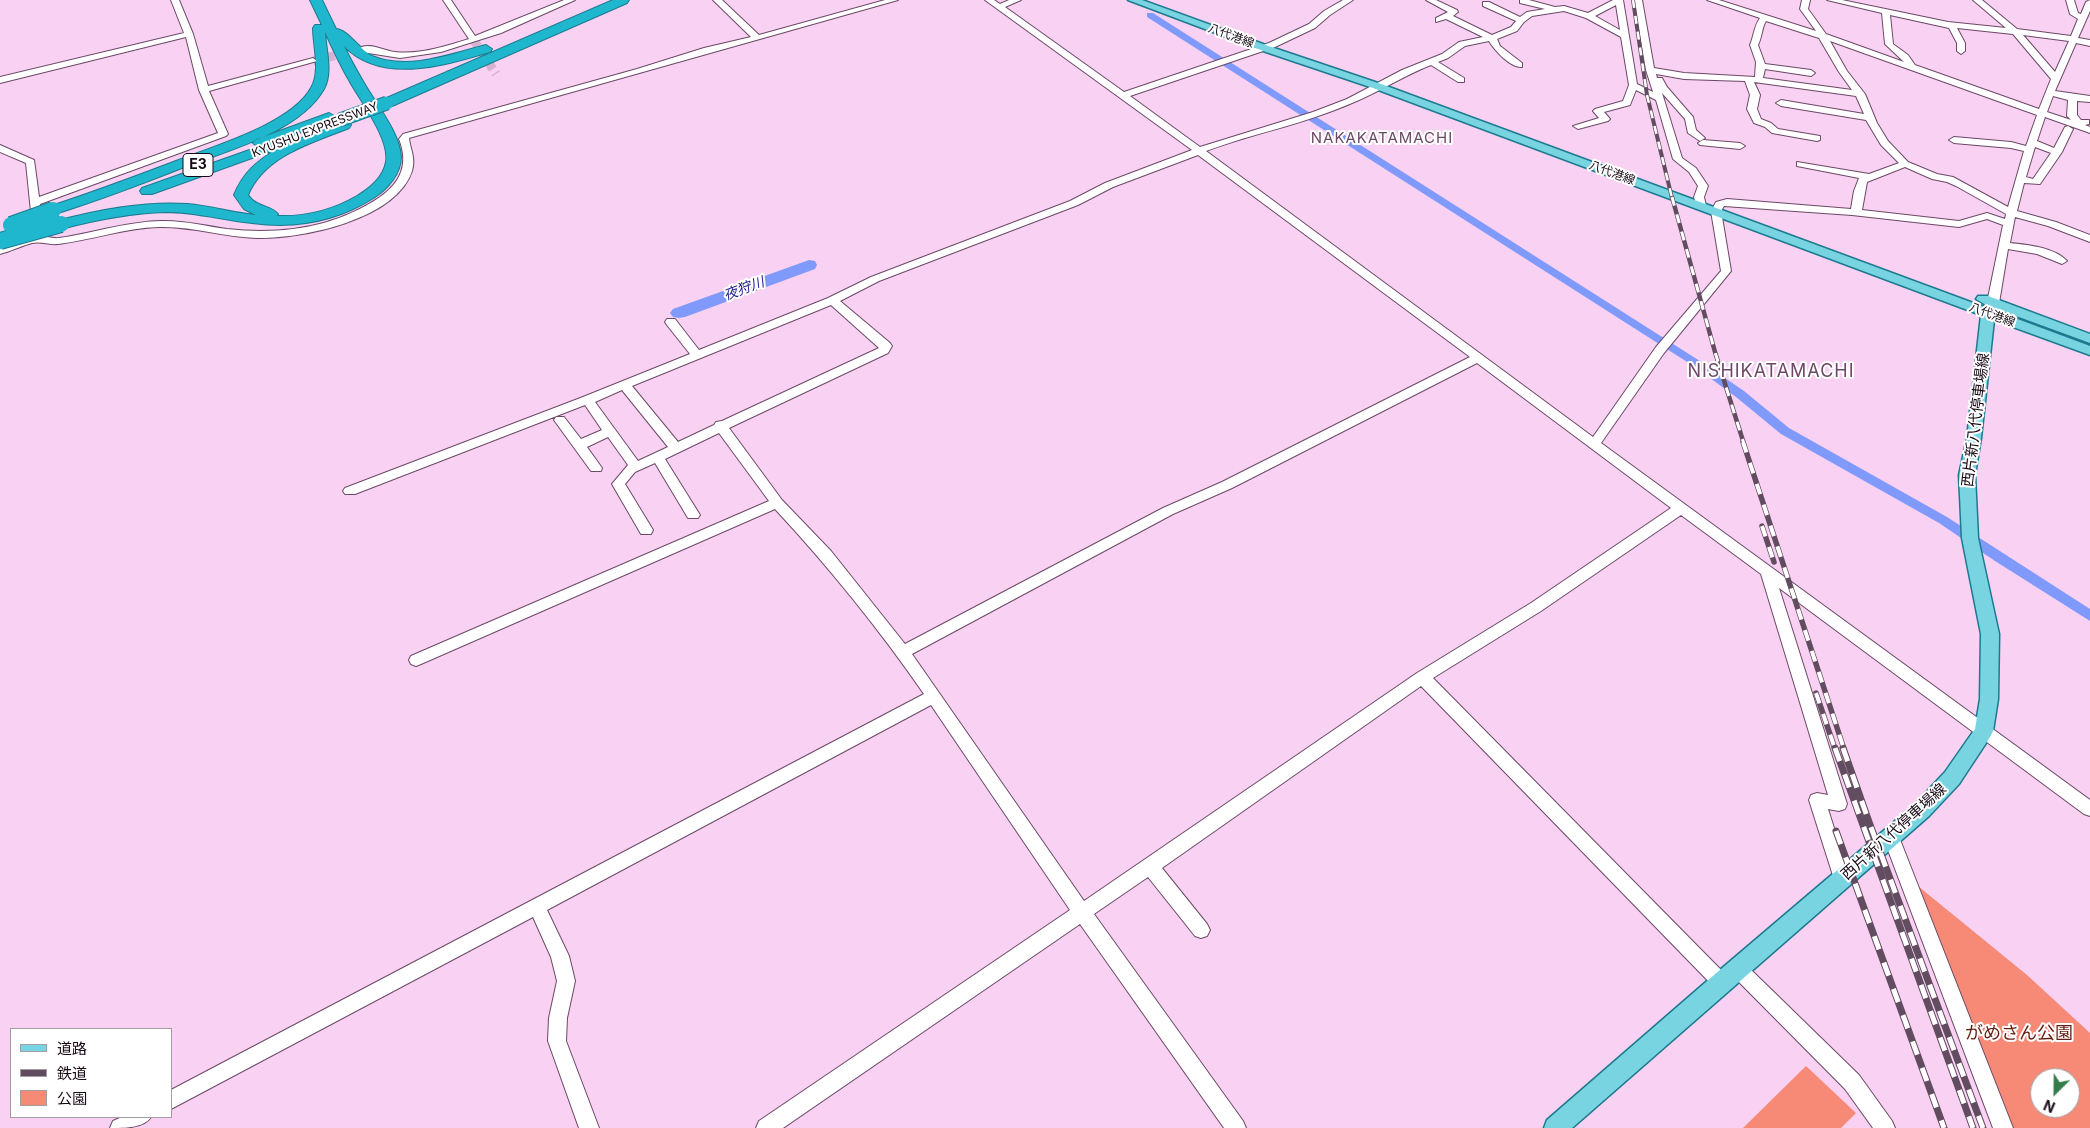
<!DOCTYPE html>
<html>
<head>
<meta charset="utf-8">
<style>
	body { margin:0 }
	#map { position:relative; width:2090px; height:1128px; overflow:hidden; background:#f9d1f3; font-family:Inter,"Noto Sans JP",sans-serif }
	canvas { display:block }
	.legend { position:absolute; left:10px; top:1028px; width:162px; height:90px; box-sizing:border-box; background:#fff; border:1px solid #a39da2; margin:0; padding:6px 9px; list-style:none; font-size:15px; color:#180a16 }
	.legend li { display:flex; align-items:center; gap:10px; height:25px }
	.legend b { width:25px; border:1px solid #a39da2 }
	.north { position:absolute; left:2030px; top:1068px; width:50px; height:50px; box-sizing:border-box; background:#fff; border:1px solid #a39da2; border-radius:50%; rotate:203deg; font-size:14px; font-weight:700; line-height:20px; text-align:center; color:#180a16 }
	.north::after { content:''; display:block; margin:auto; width:18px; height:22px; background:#347e4b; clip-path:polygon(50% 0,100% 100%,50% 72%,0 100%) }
</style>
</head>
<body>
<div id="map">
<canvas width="2090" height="1128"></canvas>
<ul class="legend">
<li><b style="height:6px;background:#79d4e2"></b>道路</li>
<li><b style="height:6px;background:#624c5f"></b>鉄道</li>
<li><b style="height:14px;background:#f68a77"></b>公園</li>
</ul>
<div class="north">N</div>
</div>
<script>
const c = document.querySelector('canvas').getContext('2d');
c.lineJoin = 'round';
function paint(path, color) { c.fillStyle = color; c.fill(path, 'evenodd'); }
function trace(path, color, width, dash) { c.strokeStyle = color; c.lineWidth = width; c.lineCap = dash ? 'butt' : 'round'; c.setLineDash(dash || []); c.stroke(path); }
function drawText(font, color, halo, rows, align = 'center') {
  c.font = font + ' Inter,"Noto Sans JP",sans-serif'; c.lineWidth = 4; c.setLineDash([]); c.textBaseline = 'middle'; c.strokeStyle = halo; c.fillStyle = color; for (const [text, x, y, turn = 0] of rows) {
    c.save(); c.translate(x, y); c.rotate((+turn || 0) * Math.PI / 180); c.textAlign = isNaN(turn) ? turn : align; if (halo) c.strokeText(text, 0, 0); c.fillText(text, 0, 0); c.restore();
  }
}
paint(new Path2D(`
	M1913,882L2027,975L2090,1033V1128H2006ZM2040,1078H2070V1108H2040Z
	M1806,1066L1856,1113L1841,1128H1743Z`), '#f68a77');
paint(new Path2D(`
	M1147,13H1153L1703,363L1744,391L1789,428L1947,517L2090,609V621L1995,561L1939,523L1781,434L1736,397L1695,367L1147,17Z`), '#809afc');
paint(new Path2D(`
	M809,260L815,261L817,265L815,269L685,317L679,318L673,317L670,313L673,309Z`), '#809afc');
trace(new Path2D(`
	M473,39L496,74
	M313,61L362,49`), '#d7b3d2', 9, [9, 4.5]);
const minor = new Path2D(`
	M171,0H179L193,34L208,86L313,58L317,61L209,91L228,134L226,136L40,204L39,212H31L26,163L0,152V145L34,160L39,197L218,133L199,90L186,37L0,83V77L184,33Z
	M443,0H451L475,36L564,0H575L501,33L441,52L400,58L362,52L358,49C368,41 384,51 395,52C419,55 446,46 469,39Z
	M713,0H722L759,35L885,0H898L409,138C410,149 416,158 412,171C396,220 301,239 257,238C224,237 192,226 159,227C124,228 92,240 58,244C49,245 41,241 32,243C21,246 11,251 0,254V247C11,243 24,237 36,236C44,235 51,239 59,238C93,233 125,222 160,221C183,220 205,226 227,229C281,235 334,228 380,197C401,182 409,164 399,139L403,134L637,69L704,48L751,37Z
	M985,0H994L1000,4L1009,0H1021L1005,7L1124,92L1269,43L1309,24L1324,11L1343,0H1353L1330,15L1315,28L1275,47L1130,96L1200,147L1313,112L1347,99L1402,70L1442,54L1459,42L1483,37L1446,19L1436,22V18L1448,12L1426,0H1436L1457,10L1458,12L1453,16L1492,35L1511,27L1516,21L1483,6V2H1489L1520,17L1527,12L1545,9L1520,3V0H1529L1555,7L1564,6L1588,13L1613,0H1623L1637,84L1653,92L1646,70L1634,0H1642L1654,68L1684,73L1755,77L1756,62L1750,45C1754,36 1754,26 1760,18L1707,0H1719L1816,31L1800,9L1802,0H1810L1808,9L1826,34L1904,62L1885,44L1882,13L1827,0H1842L1948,22L2006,28L1973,0H1982L2017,29L2071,36L2078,19L2070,14L2066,0H2074L2078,13L2081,14L2086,2L2090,0V11L2078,38L2090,40V46L2076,43L2055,91L2090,96V102L2077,101V115L2081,120H2089V124L2085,125L2090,127V133L2045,117L2037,141L2054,148L2065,127L2068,126L2073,129L2062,152L2040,184L2024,183L2017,211L2056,222L2090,235V242L2048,226L2015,217L2010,243C2028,245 2054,247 2067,261L2062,264L2037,254L2008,249L1999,303L1993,306L1987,303L2003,225L1987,219L1959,227L1852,215L1724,206L1721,211L1731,271L1664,353L1601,443L2090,800V816L2084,814L1779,588L1847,804L1845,809L1839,811L1828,809L1850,879L1848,885L1842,887L1836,885L1809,800L1811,795L1817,793L1828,795L1761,574L1681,515L1541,611L1433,678L1727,976L1730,982L1727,988L1721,991L1715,988L1421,686L1162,868L1207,924L1210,930L1207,936L1201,938L1195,936L1148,877L1094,914L1243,1121L1246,1128H1224L1080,924L783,1128H756L759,1121L1070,910L931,705L547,910L569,956L575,981L567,1018L566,1041L599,1128H579L548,1041L549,1018L557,981L551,957L533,917L171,1109V1090L924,694C879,629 829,567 775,509L421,664L416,666L411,664L409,660L411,656L769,501L719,433L665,459L700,515L698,518H688L655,463L635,472L625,484L653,530L651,534H641L612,484L628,465L608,437L587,447L602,468L601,471H591L554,420L556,417H564L581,439L602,430L585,405L355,494H345L343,491L345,488L583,397L690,354L667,325L665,322L667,319H675L699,350L828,298L871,277L1070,201L1105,183L1192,150ZM1616,5L1620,30L1595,16ZM1564,11L1586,18L1621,37L1629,85L1623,101L1595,109L1593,111L1599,118L1573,126L1578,129L1608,121L1610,119L1604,112L1630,105L1636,90L1656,100L1673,159L1689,172L1698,186L1694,197L1697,208H1705L1706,206L1704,197L1708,186L1696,168L1682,158L1662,93L1685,119L1688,133L1700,141L1705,138L1696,130L1693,117L1667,87L1662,78H1657L1656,74L1684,79L1745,81L1750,95L1747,109L1754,123L1765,127L1772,133L1817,141L1820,140V136L1778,129L1771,123L1761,119L1757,109L1760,95L1754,82L1856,96L1864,114L1781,100L1776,103L1781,106L1866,120L1881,145L1899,163L1869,174L1797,162V166L1859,178L1854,191L1851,209L1727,199L1716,202L1711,211L1721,271L1656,347L1593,437L1206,151C1254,133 1305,124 1352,103C1379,92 1403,76 1431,65L1458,82H1464V78L1438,62L1448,58L1465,46L1489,41C1495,51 1511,68 1522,67V63L1500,46L1497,39L1517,31L1524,22L1532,16ZM1890,15L1949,28L1957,43V51L1961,54L1965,51V43L1957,28L2013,34L2051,79L2039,109L1915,65L1908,55L1893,44ZM1766,21L1819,38L1839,72L1852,90L1763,78L1765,69L1811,76L1815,73L1811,70L1765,64L1758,45C1762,37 1762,27 1766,21ZM2023,35L2069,41L2055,72ZM1830,41L2037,115L2026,146L2011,142L1954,137L1949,140L1954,143L2011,148L2024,151L2008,207L1953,177L1937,174L1908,162L1888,141L1877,123L1865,94L1847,71ZM2053,96L2068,100L2067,116L2071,120L2047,112ZM2035,147L2051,153L2033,179L2026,177ZM1198,155L1470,357L1222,482L1163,508L905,644L831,551L782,500L729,428L888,353L892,346L890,343L840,301L879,281L1078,205L1113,187ZM1905,167L1932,179L1947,182L1956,186L2006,214L2005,219L1987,213L1959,221L1862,210L1867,182ZM831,305L879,348L722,421L716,422L714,425L678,442L632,386ZM1477,363L1671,508L1531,603L1417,673L1084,901L912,654L1173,514L1232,488ZM622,390L668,447L638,461L595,402Z
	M1703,140L1740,143L1745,146L1740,149L1700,145L1698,143Z
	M1891,829L1897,832L1899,837L2013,1128H1993L1883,837L1885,832Z
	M1737,959L1743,962L1859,1075L1892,1121L1895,1128H1873L1845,1089L1731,974L1728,968L1731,962Z
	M122,1117H151C144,1128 125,1128 110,1128L113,1121Z`);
const major = new Path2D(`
	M1128,0H1142L1274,48L1381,84L1984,307L1986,305L1976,299L1978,296H1988L2090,334V343L1997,309L1996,311L2090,346V355L1994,320L1981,438L1975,475L1978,538L1999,634L1998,699L1993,731L1990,737L1959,784L1929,816L1572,1128H1544L1547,1120L1714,975L1915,804L1945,772L1975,729L1980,699L1981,634L1962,538L1959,475L1967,438L1981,315L1373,88L1266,52Z`);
const highway = new Path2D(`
	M310,0H322L336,29C347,29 360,50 372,56C408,71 451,54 486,45L492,49L490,52C445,65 382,85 344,46C350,59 357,71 364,83C376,104 400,133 401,157C401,174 387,189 375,197C338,221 295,229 252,223C223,220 195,212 166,212C130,213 95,220 61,229L56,227L53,224L56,221C99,210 143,201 188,204C211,206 233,213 256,215L244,209L234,195C243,173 257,161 277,149L152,194H142L140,191L142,188L258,147L253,143L255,140L329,113L336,117L334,120L277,141L282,145L281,147L339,122H349L351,125L349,128C312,143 265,155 248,195C257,208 271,205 278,214L277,216C305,217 333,210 357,196C370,188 383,178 386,162C390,138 360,101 349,80C340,65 333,49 325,32C326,50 333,73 324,89C300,131 230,150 187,166C144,183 102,199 58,213H48L46,210L48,207C91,193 134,177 176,161C214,146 291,124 311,88C321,71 313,46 313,28L315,25H322Z
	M613,0H629L627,3L392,106H382L380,103L382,100Z`);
trace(minor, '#6b4966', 2);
trace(major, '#1d7a8e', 3);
trace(highway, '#1d7a8e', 2);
paint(minor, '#fff');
paint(major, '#79d4e2');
paint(highway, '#1fb7ce');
const railFar3 = new Path2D(`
	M1633,0L1647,95L1672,198`);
const railFar2 = new Path2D(`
	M1672,197L1715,352L1744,444`);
const railFar1 = new Path2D(`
	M1743,442L1844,749
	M1762,526L1774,562
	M1816,693L1835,749`);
const rail = new Path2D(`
	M1835,748L1973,1128
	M1843,748L1869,822L1983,1128
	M1836,831L1944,1128`);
trace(railFar3, '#624c5f', 4);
trace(railFar2, '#624c5f', 4.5);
trace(railFar1, '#624c5f', 5.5);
trace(rail, '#624c5f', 7);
trace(railFar3, '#fff', 2.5, [8]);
trace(railFar2, '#fff', 3, [9]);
trace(railFar1, '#fff', 4, [11]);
trace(rail, '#fff', 5, [14]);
const highwayBridgeFar1 = new Path2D(`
	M340,120L387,103`);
const highwayBridge = new Path2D(`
	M11,225L53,210
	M0,241L61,224`);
trace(highwayBridgeFar1, '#1d7a8e', 15, []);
trace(highwayBridge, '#1d7a8e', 18, []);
trace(highwayBridgeFar1, '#1fb7ce', 13);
trace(highwayBridge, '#1fb7ce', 16);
drawText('12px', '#180a16', '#fff', [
	["八代港線",1231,36,20],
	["KYUSHU EXPRESSWAY",315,130,-21],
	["八代港線",1612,173,20],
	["八代港線",1992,315,20]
]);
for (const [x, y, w] of [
	[198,165,30]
]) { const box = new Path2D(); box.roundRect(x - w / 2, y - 11.5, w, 23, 4); c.fillStyle = '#fff'; c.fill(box); trace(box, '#180a16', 1); }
drawText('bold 14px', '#180a16', null, [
	["E3",198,165]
]);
drawText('italic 14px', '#1b1a8b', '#fff', [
	["夜狩川",744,289,-20]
]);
c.letterSpacing = '1px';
drawText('15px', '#6b4967', '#fff', [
	["NAKAKATAMACHI",1382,138]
]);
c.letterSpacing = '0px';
drawText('15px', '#180a16', '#fff', [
	["西片新八代停車場線",1976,420,-83],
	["西片新八代停車場線",1894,832,-42]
]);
c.letterSpacing = '1px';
drawText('18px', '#6b4967', '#fff', [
	["NISHIKATAMACHI",1771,372]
]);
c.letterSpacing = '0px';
drawText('18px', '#661e13', '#fff', [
	["がめさん公園",2019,1034]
]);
</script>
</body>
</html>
